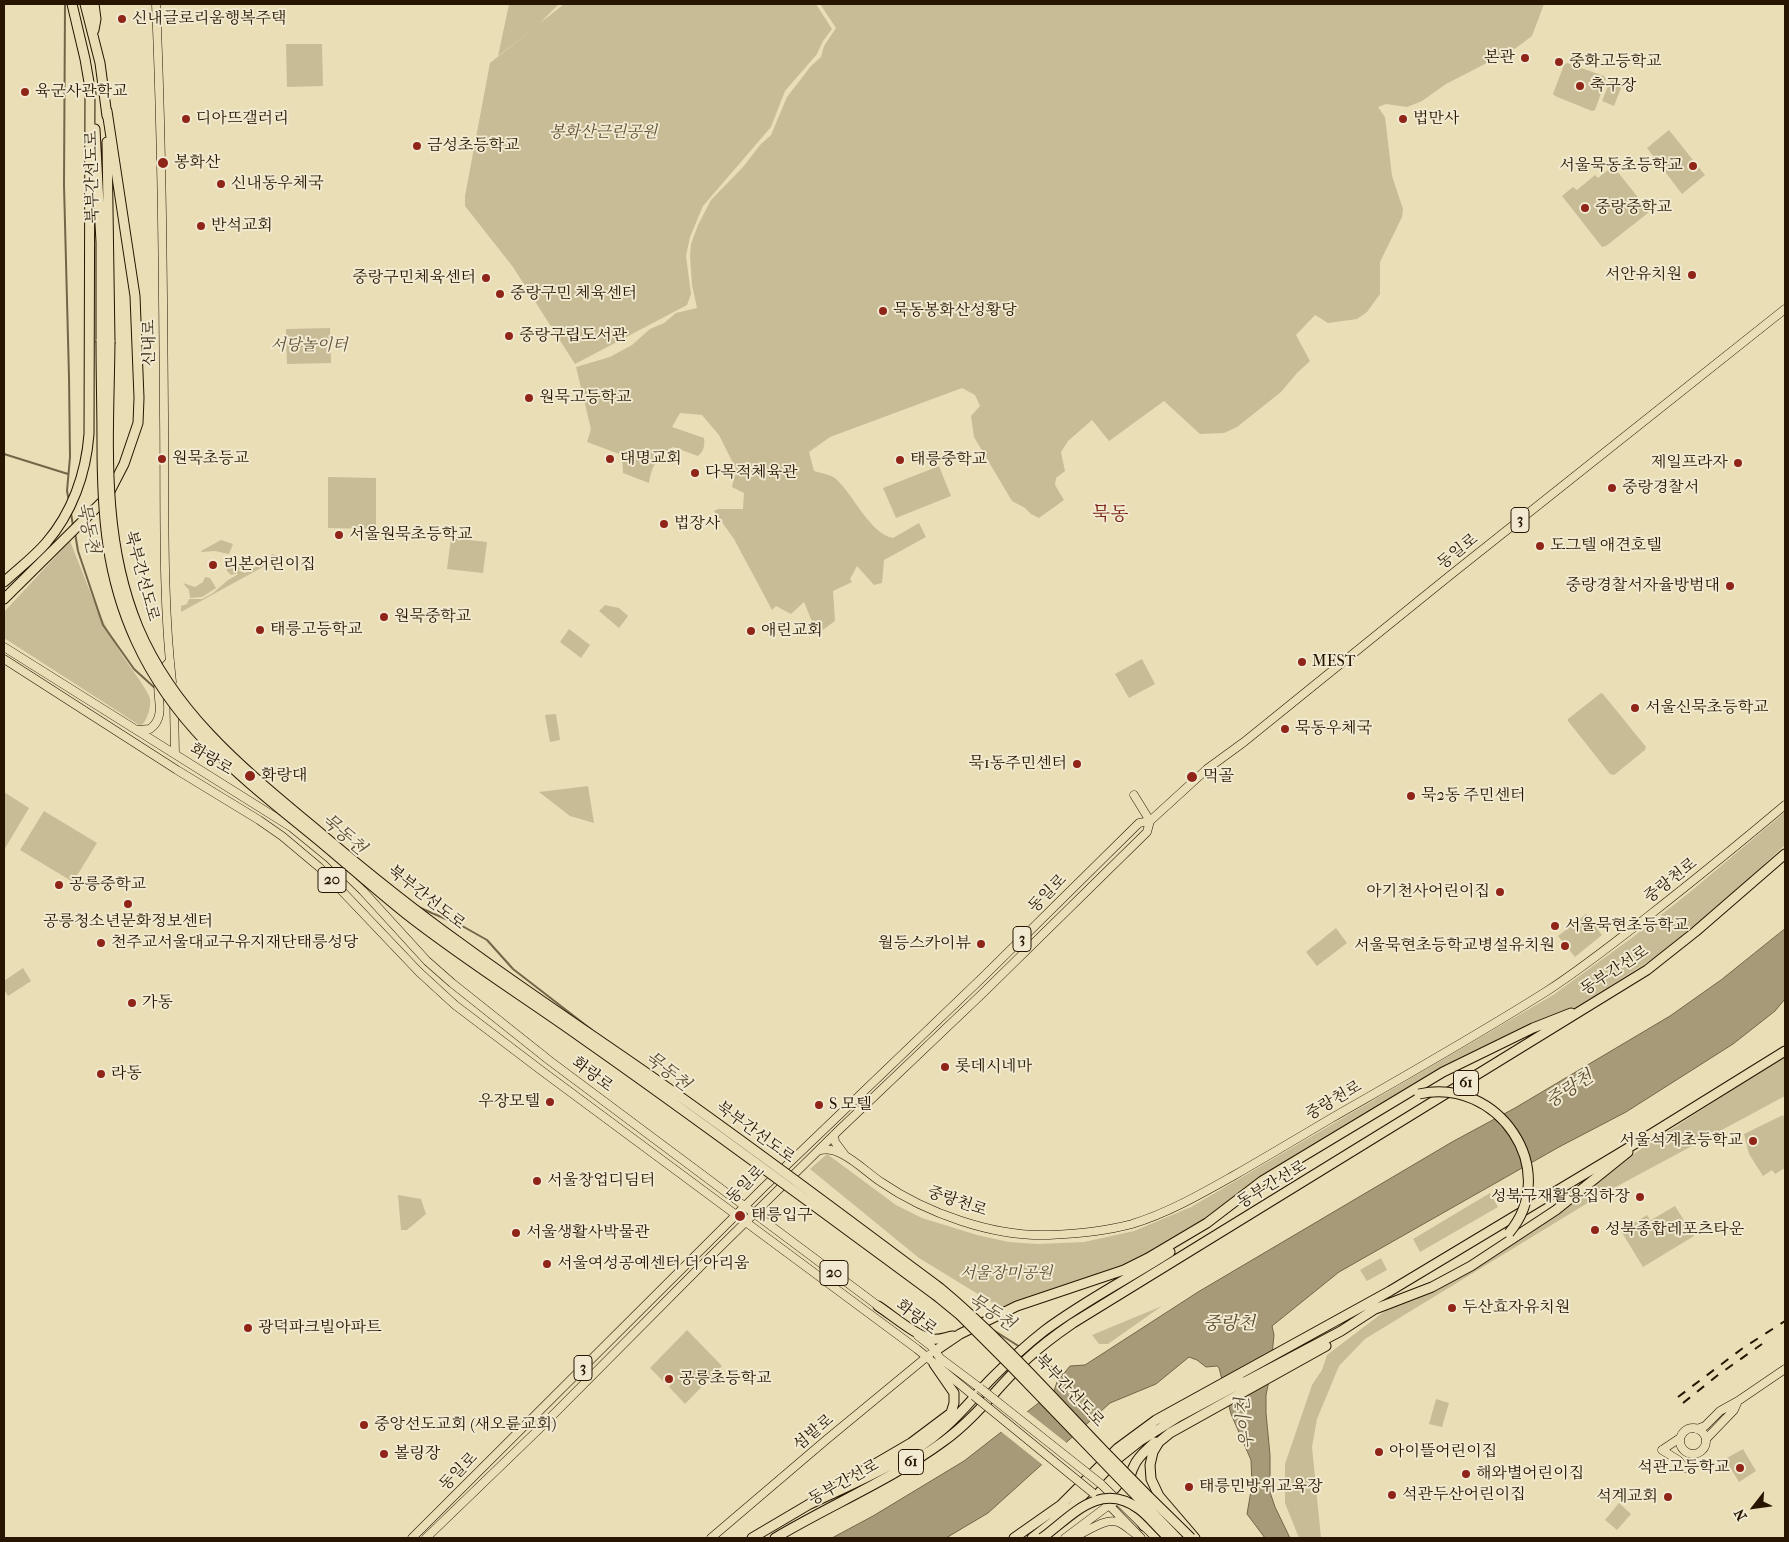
<!DOCTYPE html>
<html>
<head>
<meta charset="utf-8">
<style>
	body { margin:0 }
	#map { position:relative; width:1789px; height:1542px; overflow:hidden; background:#e9deb6; font-family:"IM FELL French Canon",serif }
	canvas { display:block }
	.frame { position:absolute; inset:0; border:5px solid #271501; pointer-events:none }
	.north { position:absolute; left:1729px; top:1482px; width:50px; height:50px; -webkit-text-stroke:4px #f1ead0; paint-order:stroke; rotate:240deg; font-size:14px; font-weight:700; line-height:20px; text-align:center; color:#271501 }
	.north::after { content:''; display:block; margin:auto; width:18px; height:22px; background:#271501; clip-path:polygon(50% 0,100% 100%,50% 72%,0 100%) }
</style>
</head>
<body>
<div id="map">
<canvas width="1789" height="1542"></canvas>
<div class="frame"></div>
<div class="north">N</div>
</div>
<script>
const c = document.querySelector('canvas').getContext('2d');
c.lineJoin = 'round';
function paint(path, color) { c.fillStyle = color; c.fill(path, 'evenodd'); }
function trace(path, color, width, dash) { c.strokeStyle = color; c.lineWidth = width; c.lineCap = dash ? 'butt' : 'round'; c.setLineDash(dash || []); c.stroke(path); }
function drawText(font, color, halo, rows, align = 'center') {
  c.font = font + ' "IM FELL French Canon","Noto Serif KR",serif'; c.lineWidth = 4; c.setLineDash([]); c.textBaseline = 'middle'; c.strokeStyle = halo; c.fillStyle = color; for (const [text, x, y, turn = 0] of rows) {
    c.save(); c.translate(x, y); c.rotate((+turn || 0) * Math.PI / 180); c.textAlign = isNaN(turn) ? turn : align; if (halo) c.strokeText(text, 0, 0); c.fillText(text, 0, 0); c.restore();
  }
}
paint(new Path2D(`
	M509,4H559L539,24L498,56Z
	M564,4H816L832,29L823,41L817,54L785,91L771,127L703,206L690,237L686,256L691,294L687,305L575,364L513,267L465,206V196L490,63Z
	M820,4H1544L1532,36L1516,48L1446,84L1422,101L1407,107L1386,104L1378,107L1385,117L1392,176L1403,209L1402,217L1380,262V294L1367,312L1357,319L1328,323L1315,315L1296,335L1310,361L1297,373L1281,392L1237,427L1224,433L1200,434L1164,401L1109,441L1092,420L1068,441L1061,452L1065,471L1056,478L1055,485L1064,500L1039,518L1031,514L1025,508L1012,501L974,437L971,416L980,406L975,395L962,388L830,437L809,452L814,471C821,473 832,475 836,479C854,495 869,533 893,538L919,523L926,537L884,560L882,583L874,585L857,566L850,579L852,582L833,591L835,621L817,634L804,602L791,614L776,606L772,610L734,539L714,511L718,509H743L744,493L732,487L736,469L719,435L702,415L680,413L672,427L704,438C705,445 704,451 698,456L673,447C658,457 652,464 649,483L623,473L622,455L587,442L591,429L576,367L610,357L632,345L650,329L664,323L676,313L697,308L692,285L690,256L691,244L698,225L711,200L743,167L760,145L771,135L787,97L811,66L821,57L824,46L836,28Z
	M286,44H322L323,86L287,87Z
	M1567,63L1604,76L1606,79L1595,110L1592,111L1555,96L1553,94L1564,65Z
	M1611,79L1623,83L1614,106L1602,101Z
	M1669,130L1705,175L1682,194L1647,148Z
	M1613,166L1648,210V213L1606,246L1602,247L1562,196L1573,187L1577,190L1595,175L1598,178Z
	M330,328L331,363L287,364L286,329Z
	M939,466L951,496L896,518L883,488Z
	M328,477L376,478V529L328,528Z
	M451,538L487,542L483,573L447,569Z
	M221,540L233,544L229,554L215,551L202,552L201,551Z
	M70,541C85,578 98,616 119,650C125,661 148,689 150,699C151,707 148,717 143,724L139,725L4,638V612Z
	M272,554L281,557L181,612V606L187,604L189,599H202L213,593L228,580L237,575L238,573L231,575L227,571L226,566L232,562L240,568L239,571L245,573L259,565L262,560L269,558Z
	M205,577L210,578L216,588L202,597L190,598L189,590L183,583L195,587L203,582Z
	M605,605L619,608L628,616L619,628L599,611Z
	M569,629L590,645L581,658L560,642Z
	M1142,659L1155,684L1129,698L1115,674Z
	M1601,693L1603,694L1646,747L1645,750L1614,775L1610,774L1568,721V719Z
	M556,714L560,740L550,742L545,715Z
	M588,786L594,823L570,816L539,792Z
	M4,792L29,808L4,850Z
	M44,811L97,843L73,882L20,850Z
	M1785,812V845L1722,904L1654,958L1572,1010L1532,1026L1283,1165L1235,1196L1196,1225L1127,1266L1004,1310L919,1258L810,1169L827,1154L896,1205L922,1218L977,1235L1009,1242L1037,1244L1084,1242L1134,1231L1191,1207L1553,995L1633,937L1690,892Z
	M1586,914L1602,935L1575,957L1558,936Z
	M1336,928L1347,943L1317,966L1306,952Z
	M23,968L31,981L8,996L4,989V981Z
	M1785,1056V1096L1599,1196L1365,1339L1339,1366L1317,1419L1312,1447L1321,1538H1299L1285,1503V1464L1312,1385L1322,1370L1327,1355L1398,1301L1442,1282L1647,1145Z
	M1783,1115L1785,1119V1168L1775,1174L1772,1170L1763,1176L1749,1154L1744,1134Z
	M1490,1193L1498,1207L1420,1252L1413,1239Z
	M398,1195L421,1199L426,1214L407,1230H401Z
	M1675,1206L1694,1236L1643,1267L1621,1231L1647,1215L1659,1233L1651,1220Z
	M1381,1258L1387,1270L1367,1281L1360,1270Z
	M1162,1306L1108,1344H1099L1092,1335Z
	M687,1330L722,1366L685,1404L669,1387L672,1383L666,1378L663,1381L650,1368Z
	M1436,1399L1449,1403L1442,1427L1429,1424Z
	M1743,1449L1756,1471L1739,1482L1725,1459Z
	M1619,1503L1631,1514L1617,1530L1605,1520Z`), '#c8bc97');
const water = new Path2D(`
	M1785,929V999L1775,1011L1733,1044L1626,1112L1559,1147L1339,1272L1272,1326L1274,1335L1270,1376L1266,1395V1413L1270,1455V1492L1275,1507L1290,1538H1265L1247,1514L1252,1485L1251,1460L1231,1414L1219,1368L1217,1366L1206,1367L1197,1360L1189,1357L1156,1384L1110,1403L988,1513L946,1538H832L873,1516L964,1461L1054,1391L1057,1382L1070,1366L1085,1365L1198,1292L1452,1142L1515,1108L1670,1016L1721,980Z`);
paint(water, '#a79a78');
trace(water, '#746548', 1);
paint(new Path2D(`
	M1025,1410L1068,1444L1044,1466L999,1430Z`), '#e9deb6');
trace(new Path2D(`
	M65,4L64,185L69,377L70,457L67,491L69,501
	M4,454L68,474
	M71,513L73,526
	M75,533L78,551L103,625L134,669L156,689
	M416,906L464,927L487,940L513,969L592,1030
	M990,1328L1020,1347
	M1034,1356L1064,1375`), '#746548', 2);
const major = new Path2D(`
	M156,4C162,141 163,278 164,415C165,504 162,594 172,682
	M4,647L291,827L329,858L363,891L427,961L452,983L550,1061L881,1308
	M4,659L177,770L259,820L282,836L319,867L419,972L455,1005L542,1071L917,1349L974,1396
	M174,704L175,754
	M137,730L150,729C169,715 153,692 160,675C162,670 166,665 170,661
	M1134,795L1150,821
	M834,1135L835,1142L844,1154
	M818,1151C839,1143 864,1171 881,1182C926,1213 993,1237 1049,1235C1077,1234 1106,1231 1132,1224C1168,1213 1201,1194 1233,1176C1266,1157 1298,1138 1330,1119C1403,1077 1476,1036 1547,991C1581,969 1614,943 1646,918C1693,881 1740,843 1785,805
	M918,1336L931,1346L940,1358L980,1388
	M1680 1441a13 13 0 1 1 26 0a13 13 0 1 1-26 0Z
	M1697,1429L1705,1426L1720,1411L1738,1401L1785,1369
	M1706,1439L1734,1410L1738,1401
	M1662,1450L1678,1460L1685,1468
	M1662,1450L1680,1438
	M1101,1484L1156,1538
	M1106,1502L1141,1538
	M412,1538L764,1187L984,976L1139,823L1150,821L1207,769L1244,742L1448,577L1785,309
	M426,1538L538,1430L706,1261L839,1130L984,992L1147,832L1150,821
	M711,1538L826,1440L929,1355
	M1065,1538L1109,1505
	M1072,1538C1086,1533 1105,1516 1120,1523C1126,1526 1131,1531 1136,1534`);
const highway = new Path2D(`
	M72,4L85,59L91,94
	M85,4L100,63L107,116
	M94,30L96,19L94,4
	M95,129L101,242V341
	M107,142L110,342
	M4,582C18,569 34,557 46,543C72,513 86,474 89,434L90,89
	M4,599L107,497L124,464L138,423L139,398L135,296L107,111
	M878,1306C892,1315 917,1337 933,1339C940,1340 946,1337 953,1336
	M935,1351L960,1334L1017,1306L1124,1270L1148,1258L1207,1223L1262,1181L1443,1072L1533,1028L1571,1013
	M1239,1385L1341,1331L1375,1309L1432,1287L1471,1266L1556,1210L1628,1152
	M834,1488L911,1443L951,1413L954,1403V1393L934,1364
	M808,1505C854,1483 904,1463 943,1429C962,1413 976,1394 993,1377C1009,1361 1026,1345 1044,1331C1084,1301 1128,1279 1170,1252
	M1109,1505C1119,1499 1127,1493 1129,1482
	M1144,1526C1132,1511 1124,1484 1134,1466C1138,1456 1148,1449 1155,1442
	M752,1538L813,1502
	M775,1538C830,1505 891,1480 944,1441C976,1418 999,1385 1028,1358C1042,1345 1057,1334 1073,1323L1647,970L1695,932L1785,854
	M1014,1538L1061,1505L1118,1448L1156,1420L1390,1291L1643,1139L1785,1051
	M1032,1538L1072,1507L1116,1460L1140,1441L1178,1417L1243,1382
	M1195,1538L1159,1496L1151,1479L1150,1465L1153,1452L1159,1442L1170,1433L1326,1346`);
trace(major, '#271501', 9);
trace(highway, '#271501', 11);
trace(major, '#e9deb6', 8);
trace(highway, '#e9deb6', 9);
trace(new Path2D(`
	M1678,1397L1743,1348L1785,1321
	M1683,1403L1718,1375L1762,1344`), '#271501', 2, [9, 9]);
const majorBridge = new Path2D(`
	M980,1388L1101,1484
	M974,1396L1093,1493`);
const highwayBridge = new Path2D(`
	M101,341C101,375 102,409 102,443C102,513 106,576 136,641C176,729 245,780 317,839C346,863 375,889 405,913C462,958 523,996 582,1038C702,1122 820,1210 938,1297L960,1315L1011,1366L1177,1538
	M110,342C109,438 100,535 138,627C175,715 246,771 318,831C364,870 411,908 460,943C521,988 585,1030 648,1074C747,1143 843,1216 940,1288C1000,1338 1051,1396 1105,1452C1133,1481 1162,1510 1191,1538
	M1419,1094C1498,1076 1562,1170 1509,1233
	M1042,1538C1072,1516 1100,1480 1139,1509C1150,1517 1158,1529 1169,1538`);
trace(majorBridge, '#271501', 9, []);
trace(highwayBridge, '#271501', 11, []);
trace(majorBridge, '#e9deb6', 8);
trace(highwayBridge, '#e9deb6', 9);
for (const [x, y, r, color] of [
	[122,19,5,"#8f2418"],
	[1525,58,5,"#8f2418"],
	[1559,62,5,"#8f2418"],
	[1580,86,5,"#8f2418"],
	[25,92,5,"#8f2418"],
	[186,119,5,"#8f2418"],
	[1403,119,5,"#8f2418"],
	[417,146,5,"#8f2418"],
	[163,163,6,"#8f2418"],
	[1693,166,5,"#8f2418"],
	[221,184,5,"#8f2418"],
	[1585,208,5,"#8f2418"],
	[201,226,5,"#8f2418"],
	[1692,275,5,"#8f2418"],
	[486,278,5,"#8f2418"],
	[500,294,5,"#8f2418"],
	[883,311,5,"#8f2418"],
	[509,336,5,"#8f2418"],
	[529,398,5,"#8f2418"],
	[162,459,5,"#8f2418"],
	[610,459,5,"#8f2418"],
	[900,460,5,"#8f2418"],
	[1738,463,5,"#8f2418"],
	[695,473,5,"#8f2418"],
	[1612,488,5,"#8f2418"],
	[664,524,5,"#8f2418"],
	[339,535,5,"#8f2418"],
	[1540,546,5,"#8f2418"],
	[213,565,5,"#8f2418"],
	[1730,586,5,"#8f2418"],
	[384,617,5,"#8f2418"],
	[260,630,5,"#8f2418"],
	[751,631,5,"#8f2418"],
	[1302,662,5,"#8f2418"],
	[1635,708,5,"#8f2418"],
	[1285,729,5,"#8f2418"],
	[1077,764,5,"#8f2418"],
	[250,776,6,"#8f2418"],
	[1192,777,6,"#8f2418"],
	[1411,796,5,"#8f2418"],
	[59,885,5,"#8f2418"],
	[1500,892,5,"#8f2418"],
	[128,904,5,"#8f2418"],
	[1555,926,5,"#8f2418"],
	[101,943,5,"#8f2418"],
	[981,944,5,"#8f2418"],
	[1565,946,5,"#8f2418"],
	[132,1003,5,"#8f2418"],
	[945,1067,5,"#8f2418"],
	[101,1074,5,"#8f2418"],
	[550,1102,5,"#8f2418"],
	[819,1105,5,"#8f2418"],
	[1753,1141,5,"#8f2418"],
	[537,1181,5,"#8f2418"],
	[1640,1197,5,"#8f2418"],
	[740,1216,6,"#8f2418"],
	[1595,1230,5,"#8f2418"],
	[516,1233,5,"#8f2418"],
	[547,1264,5,"#8f2418"],
	[1452,1308,5,"#8f2418"],
	[248,1328,5,"#8f2418"],
	[669,1379,5,"#8f2418"],
	[364,1425,5,"#8f2418"],
	[1379,1452,5,"#8f2418"],
	[384,1454,5,"#8f2418"],
	[1740,1468,5,"#8f2418"],
	[1466,1474,5,"#8f2418"],
	[1189,1487,5,"#8f2418"],
	[1392,1495,5,"#8f2418"],
	[1668,1497,5,"#8f2418"]
]) { const dot = new Path2D(); dot.arc(x, y, r, 0, 2 * Math.PI); c.fillStyle = color; c.fill(dot); trace(dot, '#f1ead0', 2); }
for (const [x, y, w] of [
	[1520,520,18],
	[332,880,28],
	[1022,939,18],
	[1466,1083,25],
	[834,1273,28],
	[583,1368,18],
	[911,1462,25]
]) { const box = new Path2D(); box.roundRect(x - w / 2, y - 12.5, w, 25, 4); c.fillStyle = '#f1ead0'; c.fill(box); trace(box, '#271501', 1); }
drawText('bold 15px', '#271501', null, [
	["3",1520,520],
	["20",332,880],
	["3",1022,939],
	["61",1466,1083],
	["20",834,1273],
	["3",583,1368],
	["61",911,1462]
]);
drawText('16px', '#271501', '#f1ead0', [
	["신내글로리움행복주택",132,19],
	["본관",1515,58,"right"],
	["중화고등학교",1569,62],
	["축구장",1590,86],
	["육군사관학교",35,92],
	["디아뜨갤러리",196,119],
	["법만사",1413,119],
	["금성초등학교",427,146],
	["봉화산",174,163],
	["서울묵동초등학교",1683,166,"right"],
	["신내동우체국",231,184],
	["중랑중학교",1595,208],
	["반석교회",211,226],
	["서안유치원",1682,275,"right"],
	["중랑구민체육센터",476,278,"right"],
	["중랑구민 체육센터",510,294],
	["묵동봉화산성황당",893,311],
	["중랑구립도서관",519,336],
	["원묵고등학교",539,398],
	["원묵초등교",172,459],
	["대명교회",620,459],
	["태릉중학교",910,460],
	["제일프라자",1728,463,"right"],
	["다목적체육관",705,473],
	["중랑경찰서",1622,488],
	["법장사",674,524],
	["서울원묵초등학교",349,535],
	["도그텔 애견호텔",1550,546],
	["리본어린이집",223,565],
	["중랑경찰서자율방범대",1720,586,"right"],
	["원묵중학교",394,617],
	["태릉고등학교",270,630],
	["애린교회",761,631],
	["MEST",1312,662],
	["서울신묵초등학교",1645,708],
	["묵동우체국",1295,729],
	["묵1동주민센터",1067,764,"right"],
	["화랑대",261,776],
	["먹골",1203,777],
	["묵2동 주민센터",1421,796],
	["공릉중학교",69,885],
	["아기천사어린이집",1490,892,"right"],
	["공릉청소년문화정보센터",128,922,"center"],
	["서울묵현초등학교",1565,926],
	["천주교서울대교구유지재단태릉성당",111,943],
	["월등스카이뷰",971,944,"right"],
	["서울묵현초등학교병설유치원",1555,946,"right"],
	["가동",142,1003],
	["롯데시네마",955,1067],
	["라동",111,1074],
	["우장모텔",540,1102,"right"],
	["S 모텔",829,1105],
	["서울석계초등학교",1743,1141,"right"],
	["서울창업디딤터",547,1181],
	["성북구재활용집하장",1630,1197,"right"],
	["태릉입구",751,1216],
	["성북종합레포츠타운",1605,1230],
	["서울생활사박물관",526,1233],
	["서울여성공예센터 더 아리움",557,1264],
	["두산효자유치원",1462,1308],
	["광덕파크빌아파트",258,1328],
	["공릉초등학교",679,1379],
	["중앙선도교회 (새오륜교회)",374,1425],
	["아이뜰어린이집",1389,1452],
	["볼링장",394,1454],
	["석관고등학교",1730,1468,"right"],
	["해와별어린이집",1476,1474],
	["태릉민방위교육장",1199,1487],
	["석관두산어린이집",1402,1495],
	["석계교회",1658,1497,"right"]
], 'left');
drawText('italic 16px', '#5f4f36', '#f1ead0', [
	["봉화산근린공원",603,133],
	["서당놀이터",309,346],
	["서울장미공원",1006,1274]
]);
drawText('16px', '#271501', '#f1ead0', [
	["북부간선도로",93,177,-91],
	["신내로",150,343,-90],
	["동일로",1458,552,-38],
	["북부간선도로",141,576,75],
	["화랑로",211,760,31],
	["중랑천로",1671,881,-38],
	["동일로",1048,894,-45],
	["북부간선도로",426,898,38],
	["동부간선로",1615,971,-33],
	["화랑로",592,1075,37],
	["중랑천로",1334,1101,-30],
	["북부간선도로",755,1133,36],
	["동일로",746,1185,-45],
	["동부간선로",1272,1185,-31],
	["중랑천로",957,1202,19],
	["화랑로",916,1318,38],
	["북부간선도로",1069,1391,47],
	["섬밭로",814,1433,-40],
	["동일로",459,1472,-45],
	["동부간선로",844,1483,-29]
]);
drawText('italic 18px', '#5a4a31', '#f1ead0', [
	["묵동천",87,528,78],
	["묵동천",343,835,41],
	["묵동천",667,1072,38],
	["중랑천",1570,1090,-33],
	["묵동천",991,1313,33],
	["중랑천",1229,1325],
	["우이천",1246,1423,-96]
]);
drawText('19px', '#7a1f14', '#f1ead0', [
	["묵동",1110,515]
]);
</script>
</body>
</html>
